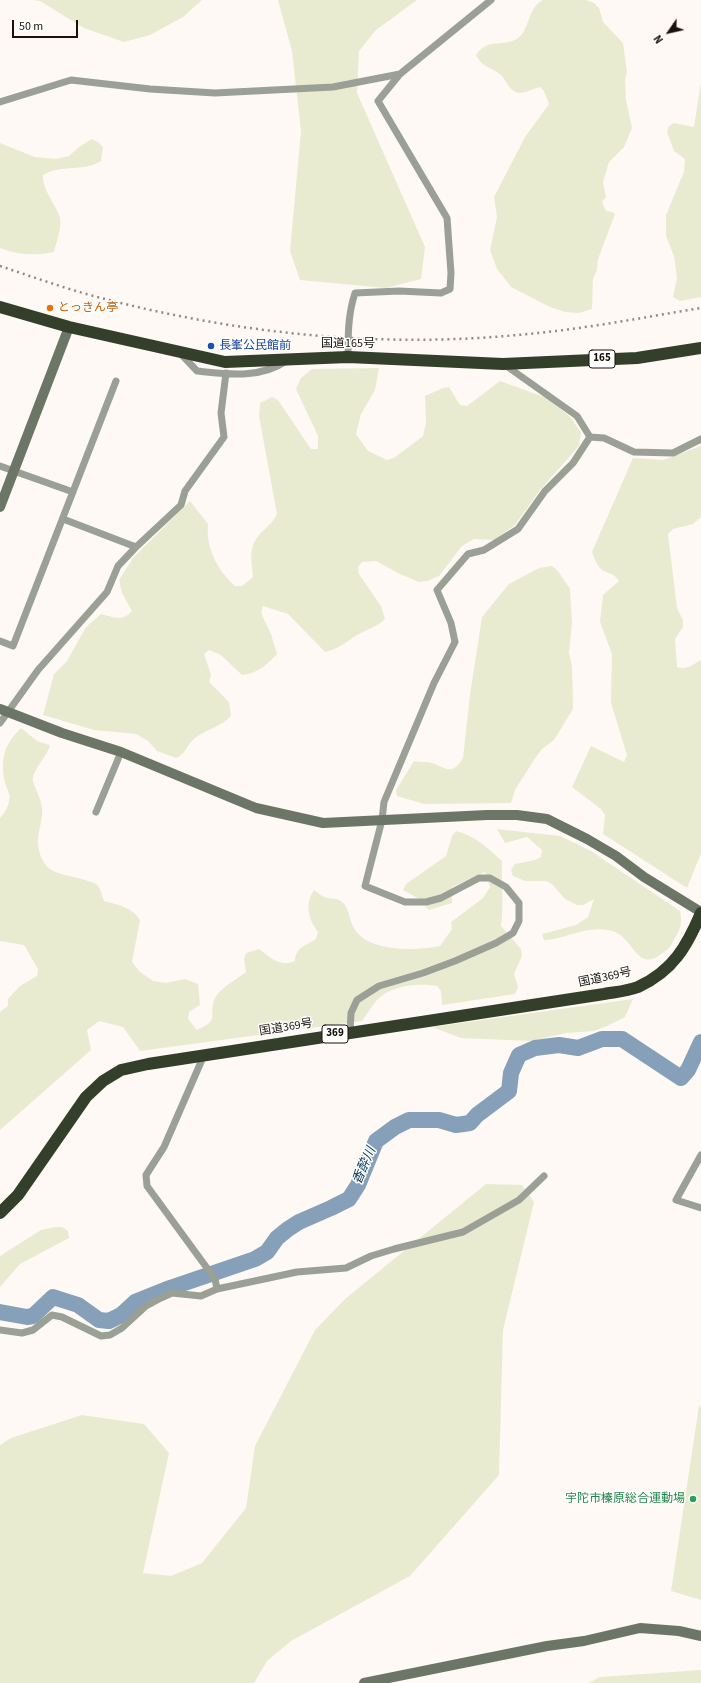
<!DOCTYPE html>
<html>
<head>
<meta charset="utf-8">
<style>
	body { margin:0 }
	#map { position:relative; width:701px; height:1683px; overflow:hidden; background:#fef9f4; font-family:"Source Sans 3",sans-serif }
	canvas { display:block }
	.north { position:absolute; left:649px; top:12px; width:40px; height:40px; -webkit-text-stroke:3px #fff; paint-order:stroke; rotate:236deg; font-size:11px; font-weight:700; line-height:16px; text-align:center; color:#19110a }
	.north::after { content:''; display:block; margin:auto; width:14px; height:18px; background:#19110a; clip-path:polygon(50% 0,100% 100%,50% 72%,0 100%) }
	.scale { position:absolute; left:12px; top:20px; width:66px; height:18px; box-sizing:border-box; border:2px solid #19110a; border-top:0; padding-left:5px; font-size:12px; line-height:14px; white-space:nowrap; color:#19110a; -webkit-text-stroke:3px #fff; paint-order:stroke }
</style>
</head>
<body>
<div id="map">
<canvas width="701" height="1683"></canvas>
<div class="north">N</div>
<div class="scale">50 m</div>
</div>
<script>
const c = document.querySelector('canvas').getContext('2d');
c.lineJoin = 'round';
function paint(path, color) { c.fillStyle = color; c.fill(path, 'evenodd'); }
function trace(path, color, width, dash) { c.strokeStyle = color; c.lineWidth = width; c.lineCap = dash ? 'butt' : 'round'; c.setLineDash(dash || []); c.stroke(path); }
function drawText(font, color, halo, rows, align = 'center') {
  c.font = font + ' "Source Sans 3","Noto Sans JP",sans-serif'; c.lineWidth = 3; c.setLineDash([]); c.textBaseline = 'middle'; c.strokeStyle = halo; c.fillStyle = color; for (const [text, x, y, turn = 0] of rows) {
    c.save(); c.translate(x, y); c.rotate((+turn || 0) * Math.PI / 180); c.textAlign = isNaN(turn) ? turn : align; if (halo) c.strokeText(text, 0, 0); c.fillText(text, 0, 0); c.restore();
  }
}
paint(new Path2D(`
	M33,0H202L183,17L150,35L124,42L84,28L40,1Z
	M278,0H417L376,30L359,51L357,93L425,247L421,279L386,288L300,280L290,251L301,131L292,51Z
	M543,0H586L594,3L599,8L603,22L623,43L627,72L625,79L626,100L632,128L624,147L609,162L603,182L606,197L602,202L606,211L612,212L615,214L598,259L597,270L593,279L592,309L579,313L565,312L550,307L511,287L497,269L490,250L497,217L494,197L525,137L549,104L544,91L540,87C533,89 526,93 519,93C510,92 507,82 502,76C493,67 482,68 476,55C488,37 504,48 518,38C530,30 527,8 543,0Z
	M701,82V297L680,301L673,297L677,278L674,256L666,236V215L684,172L685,159L674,151L667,132L669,126L674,123L694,127Z
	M92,139L98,142L103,147L101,161C85,172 61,164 43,175C42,190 56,204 60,218C62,227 56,243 54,252C34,256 19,255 0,248V143L35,157L56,159L69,156L79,147Z
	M379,368L375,390L361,414L356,434L368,451L387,460L394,458L423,436L426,423L425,396L443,388L449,387L460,405L467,406L500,381L547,398L569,416L581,432L579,446L540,490L515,525L494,540L474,539L462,546L439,576L427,581L419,582L400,574L376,561L362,562L358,567L359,574L381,606L385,619C377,627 366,630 357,635C344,643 341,648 325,652L288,614L263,606L261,613L271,634L277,654C268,664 257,674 242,675L221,655L209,650L204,654L211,675L209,682L229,702L231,716C222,726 207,729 195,738C187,744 186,754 176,758L157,751L148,741L136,734L94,730L43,715L54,674L67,661L86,627L101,614C113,617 123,622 132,611L122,593L119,580L133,558L190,501L208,524C206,549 217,569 235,586H242L253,577C251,557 248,545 263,531C269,525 274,521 277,514L259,416L260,403L272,397L278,400L311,449H318V436L296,389L301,378L312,369Z
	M701,446V517L693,524L673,529L668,534L677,608L683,620V627L675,639L677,667C687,670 692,665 701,660V657V853L687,888L603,834L605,815L601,809L572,787L591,746L624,762L627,755L611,703L612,654L600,622L603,595L619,581C614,573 609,574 602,570C597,566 594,558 592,552L633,458L663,460Z
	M552,566L558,571L570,589L572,623L569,653L572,666L573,709L554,740L542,749L534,760L515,790L511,803L424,804L397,796L396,790L414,761C419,762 423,762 428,762C445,766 451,778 463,758L470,695L482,617L509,584L539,568Z
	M21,728L37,741L50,745C47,757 36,765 33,777C31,783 42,798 42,809C43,821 37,833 38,845C43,878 63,872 88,881C91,882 96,883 98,886C101,890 102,896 104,901C118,905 132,907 140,920L132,962L140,972L153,981L166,983L185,979L198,984L200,1005L189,1012L188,1019L197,1030C222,1019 207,1016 215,998C220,988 237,979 246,972L244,959L246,953L259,949C270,957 280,968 295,961C295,948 306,945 316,939L318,932C309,920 304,905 314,890C318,893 323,897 327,898C331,899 336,898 339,900C349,905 348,915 352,924C363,953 415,951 440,946L452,929L451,922L483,898L490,887L485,872L452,887V903L429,910L421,900L403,890L406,884L446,856L452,836L456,831C474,835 489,849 502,861C501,883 504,904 501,926L521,949L522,956L514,974L518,987L515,994L442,1005L441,991L437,986C419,983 391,985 377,1000C372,1006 367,1014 362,1021L140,1051L123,1027L99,1021L87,1030L91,1050L0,1130V1012L8,1006V999L20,986L37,976L38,969L24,945L0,941V818C4,813 8,808 9,801C11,795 7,789 5,783C0,759 4,745 21,728Z
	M497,829L560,836L591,851L680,911C683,927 679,931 671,945C669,949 664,952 660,955C636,972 633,936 612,931C586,924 568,939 544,940L542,934L576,925L588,917L594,899L583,905H577L565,899L552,884L546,881H525L513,876L511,870L515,864L535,860L541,857L542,850L527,837L505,843Z
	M633,999L625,1017L607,1026L593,1031L566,1033L531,1041L461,1038L432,1027Z
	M486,1184L522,1185L534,1202L503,1330L499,1475L410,1576L291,1641L267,1661L254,1683H0V1445L11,1438L82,1415L144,1424L169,1453L143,1573L171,1576L202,1563L246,1508L255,1446L315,1330L345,1299Z
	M55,1227H62L68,1231L69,1238L20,1264L0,1287V1256L41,1230Z
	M699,1406H701V1600L671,1591Z
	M701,1670V1683H588L600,1677Z`), '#e9ebd0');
trace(new Path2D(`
	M0,1312L27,1317L33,1316L53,1297L78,1305L99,1320L109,1321L121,1315L135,1302L170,1288L255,1259L267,1252L277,1238L288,1229L299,1222L331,1208L349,1199L358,1185L376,1141L395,1127L409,1120H439L456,1125L470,1123L477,1115L509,1091L511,1073L519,1055L535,1048L559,1045L578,1048L602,1039H622L681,1078L688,1070L701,1042`), '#85a0b8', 16);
trace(new Path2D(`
	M0,102L71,80L150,89L215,93L333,87L400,74
	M181,354L197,371C227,374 260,379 286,361
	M348,357C348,335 348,314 355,293L399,291L441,293L450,289L451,273L447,218L378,101L400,74L491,0
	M505,365L577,416L590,437L604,438L634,452L673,453L701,439
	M0,466L73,492
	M63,519L136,547
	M0,641L13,646L116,381
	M0,723L38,670L107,592L118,566L136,547L181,505L185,491L224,437L221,413L226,373
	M96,812L121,752
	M350,1032L351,1013L357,1000L379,986L423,973L455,961L496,943L513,933L519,921V903L506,887L490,878H479L441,898L426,902H405L365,886L382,820L384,802L434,683L455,642L451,623L437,590L468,554L484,550L518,529L545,491L573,463L590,437
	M701,1155L676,1200L701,1208
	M217,1289L297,1272L346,1268L371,1256L394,1249L463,1232L519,1200L544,1176
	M0,1330L22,1333L33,1330L52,1315L62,1317L101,1336L110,1335L122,1328L146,1306L161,1298L172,1293L201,1296L217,1289L215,1279L147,1186L146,1175L164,1147L204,1055`), '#9aa095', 7);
trace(new Path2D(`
	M0,507L69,327
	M0,709L62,733L121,752L256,808L323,823L487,815H517L547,819L587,839L616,856L644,877L701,912
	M364,1683L547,1646L584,1641L640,1628L679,1631L701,1636`), '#6c7666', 10);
trace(new Path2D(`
	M0,307L69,327L225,362L348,357L503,364L637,358L701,348
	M0,1213L18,1195L86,1097L103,1081L121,1070L148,1064L604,994C615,992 628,991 638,987C673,971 687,946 701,913`), '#333f2a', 12);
trace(new Path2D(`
	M0,266C36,278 72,291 109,300C242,334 380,348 517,335C579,330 640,318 701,308`), '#918a84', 2.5, [2, 4]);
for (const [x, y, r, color] of [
	[50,308,4,"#e8710a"],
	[211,346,4,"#1a4fb4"],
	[693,1499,4,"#2e9e5b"]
]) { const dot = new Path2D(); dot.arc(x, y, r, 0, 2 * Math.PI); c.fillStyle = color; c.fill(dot); trace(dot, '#fff', 1.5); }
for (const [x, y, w] of [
	[602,359,26],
	[335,1034,26]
]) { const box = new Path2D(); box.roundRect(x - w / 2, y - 9, w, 18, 3); c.fillStyle = '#fff'; c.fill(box); trace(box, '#19110a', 1); }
drawText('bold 11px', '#19110a', null, [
	["165",602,359],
	["369",335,1034]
]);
drawText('12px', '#c56008', '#fff', [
	["とっきん亭",58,308]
], 'left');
drawText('12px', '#19110a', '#fff', [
	["国道165号",348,344],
	["国道369号",605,978,-12],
	["国道369号",286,1028,-9]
]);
drawText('12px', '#164399', '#fff', [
	["長峯公民館前",219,346]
], 'left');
drawText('12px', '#27864d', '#fff', [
	["宇陀市榛原総合運動場",685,1499]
], 'right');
drawText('italic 13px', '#0b385a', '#fff', [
	["香酔川",365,1166,-67]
]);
</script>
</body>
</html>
